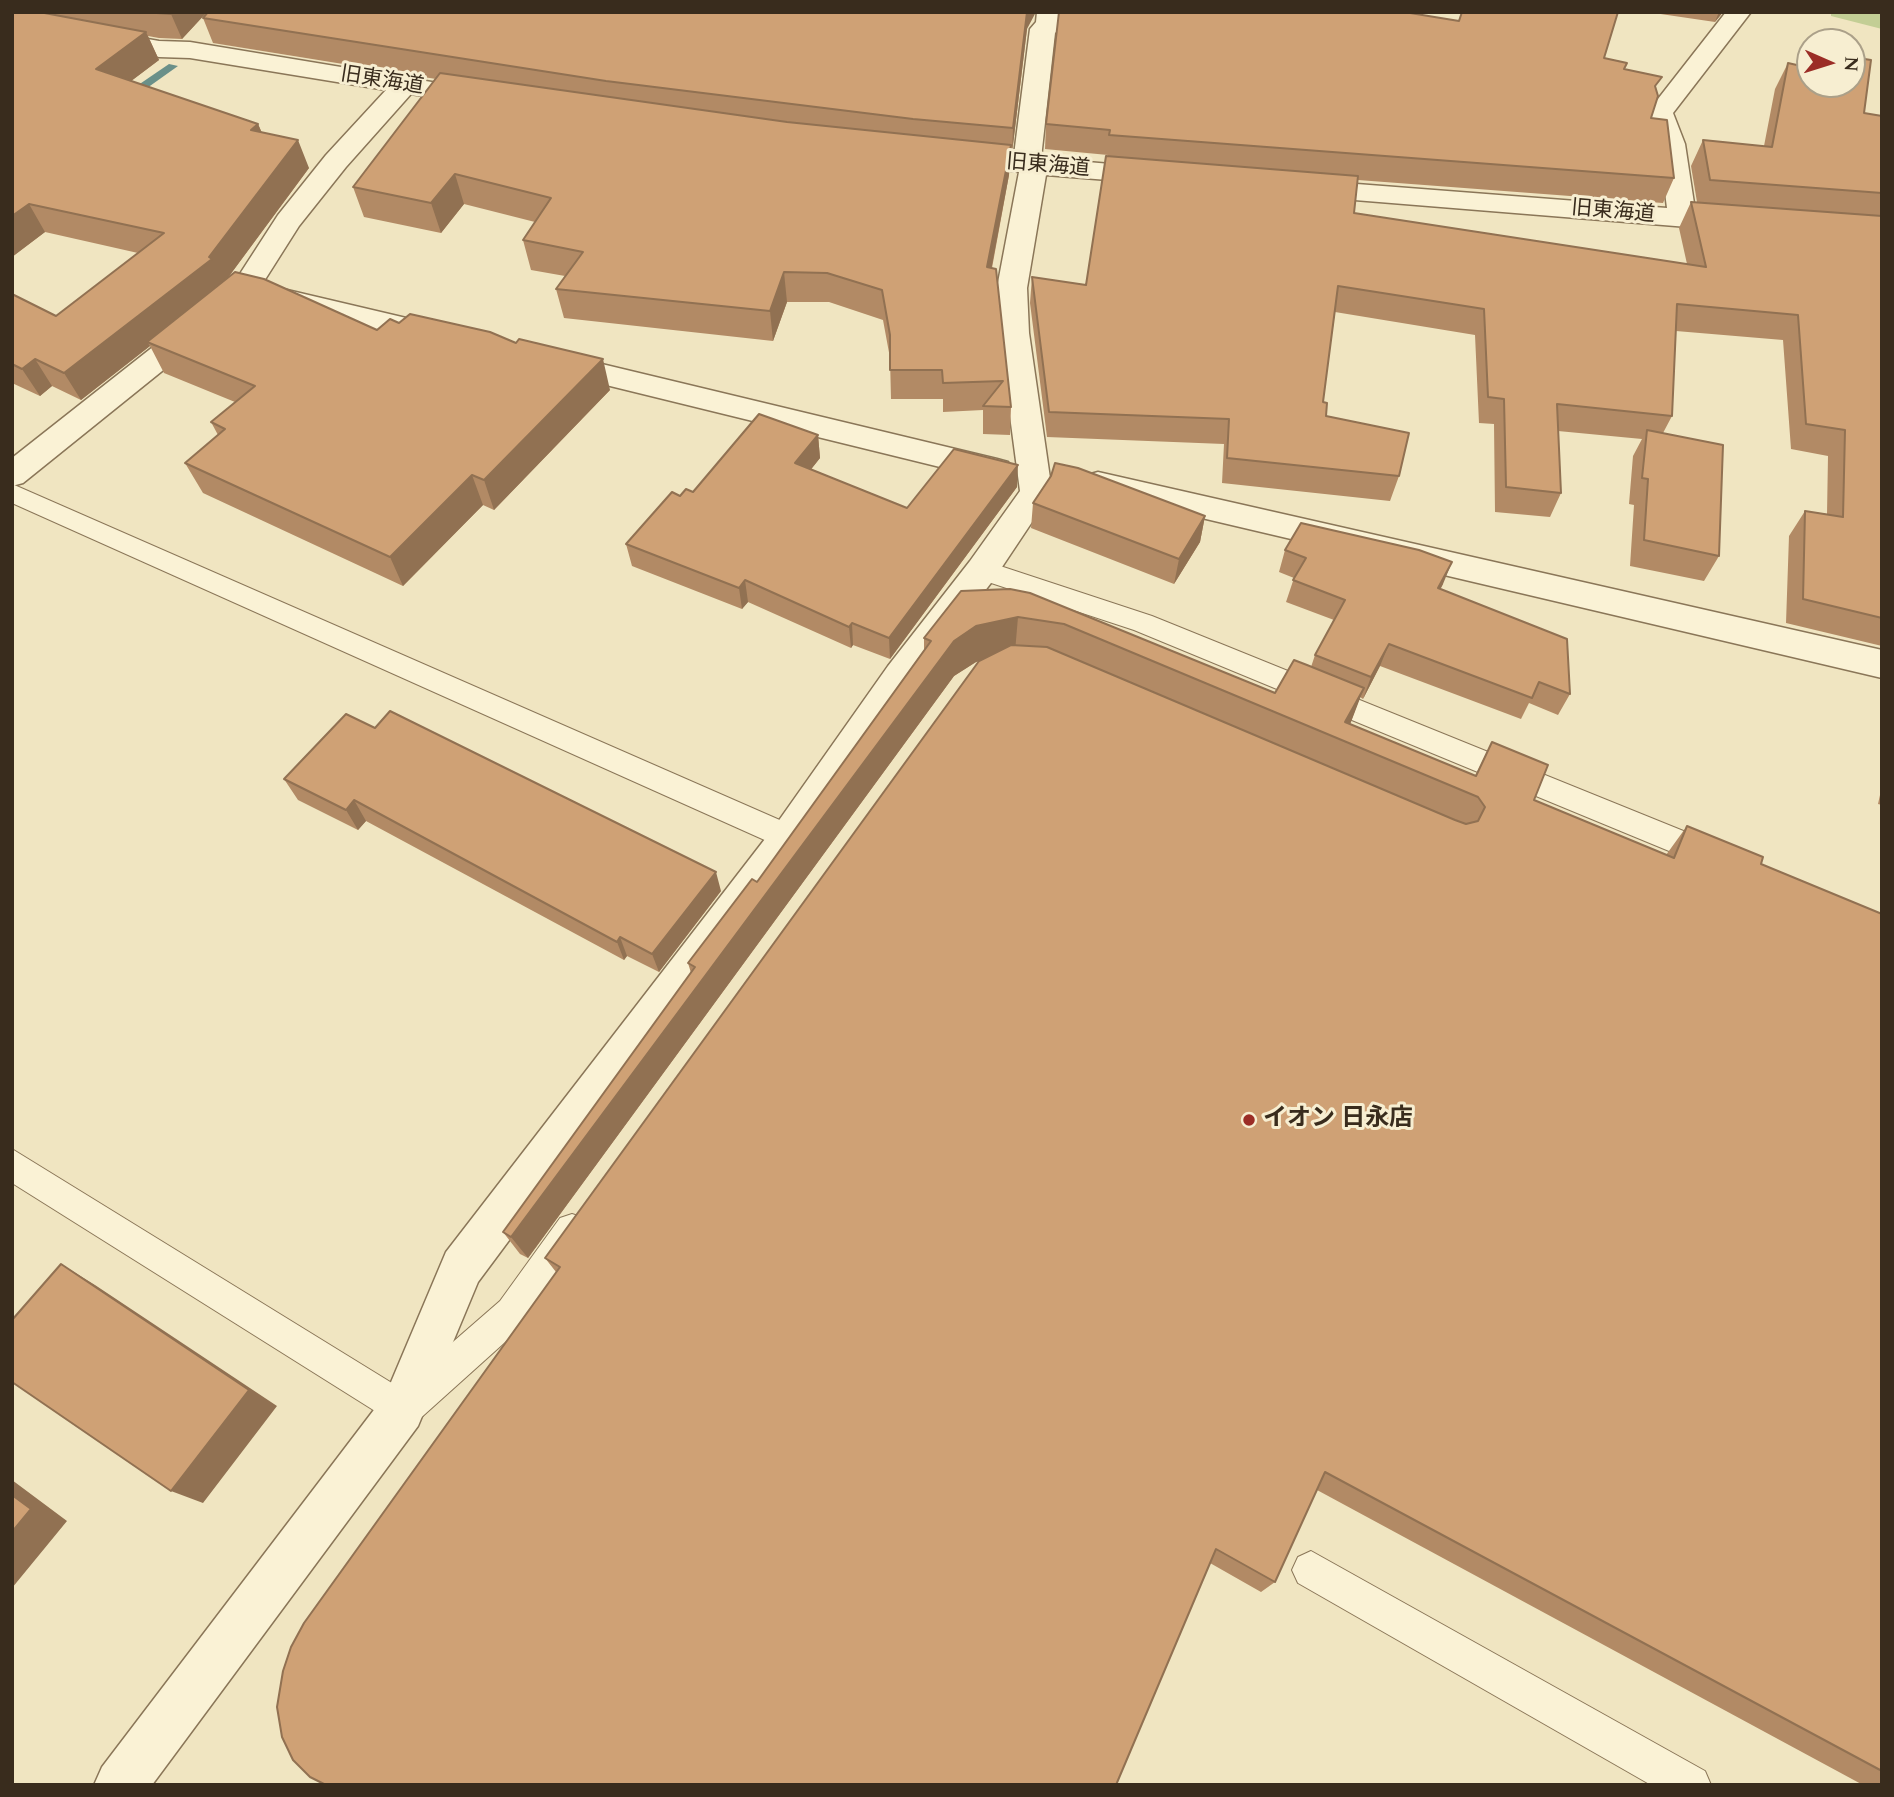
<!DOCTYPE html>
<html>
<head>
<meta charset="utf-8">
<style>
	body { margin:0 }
	#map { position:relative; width:1894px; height:1797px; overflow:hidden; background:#f0e5c1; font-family:Spectral,serif }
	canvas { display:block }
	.frame { position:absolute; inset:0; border:14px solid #392c1d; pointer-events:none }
	.north { position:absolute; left:1796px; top:28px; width:70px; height:70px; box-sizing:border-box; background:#f7eed1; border:2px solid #aba089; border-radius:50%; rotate:93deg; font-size:19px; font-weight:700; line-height:28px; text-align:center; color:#392c1d }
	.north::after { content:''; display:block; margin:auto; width:24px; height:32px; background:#9b2d26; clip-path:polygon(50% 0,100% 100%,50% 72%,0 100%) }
</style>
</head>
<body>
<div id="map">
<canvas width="1894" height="1797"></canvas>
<div class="frame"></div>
<div class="north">N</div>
</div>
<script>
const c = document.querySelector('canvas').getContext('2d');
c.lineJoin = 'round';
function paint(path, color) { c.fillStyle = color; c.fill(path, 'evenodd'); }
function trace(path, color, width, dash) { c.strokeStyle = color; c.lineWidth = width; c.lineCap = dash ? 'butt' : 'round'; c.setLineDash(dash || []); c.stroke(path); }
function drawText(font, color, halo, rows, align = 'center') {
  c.font = font + ' Spectral,"Noto Sans JP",serif'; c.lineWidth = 6; c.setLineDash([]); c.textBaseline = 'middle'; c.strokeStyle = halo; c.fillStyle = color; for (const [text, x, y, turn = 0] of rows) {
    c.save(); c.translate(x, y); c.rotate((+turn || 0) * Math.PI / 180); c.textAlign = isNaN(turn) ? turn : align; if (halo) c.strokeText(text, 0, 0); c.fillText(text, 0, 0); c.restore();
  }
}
paint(new Path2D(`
	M1831,12H1882V29L1831,16Z`), '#c3ce95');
paint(new Path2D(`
	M169,64L178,66L133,98H125V94Z`), '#6a9089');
const service = new Path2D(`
	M12,484L798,828L803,837L798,846L788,849L778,846L12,503Z
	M982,560L1152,616L1723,847L1728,856L1723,865L1713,868L1703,865L1134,630L973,577L969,570L973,563Z
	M12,1149L400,1388L500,1301L560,1218L572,1214L584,1218L589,1230L524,1325L415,1423L402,1428L12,1183Z
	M1311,1551L1705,1771L1711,1785H1651L1298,1583L1292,1570L1298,1557Z`);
const minor = new Path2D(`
	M1037,12H1061L1062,26L1055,33L1041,158L1157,168L1167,170L1171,176L1167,182L1157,184L1046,175L1027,288L1029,333L1052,492L994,579L912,686L801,848L478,1282L418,1426L152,1785H94L102,1767L386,1394L446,1252L775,826L888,666L970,561L1020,491L999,333L997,288L1019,172L998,169L994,163L998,157L1014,155L1030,29L1036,22Z
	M1726,12H1751L1673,113L1685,144L1695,210L1747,216L1751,222L1747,228L1737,231L1305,196L1295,194L1291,188L1295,182L1305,180L1667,208L1659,144L1647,113Z
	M12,15L159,41L190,42L480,90L489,92L493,98L489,104L480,106L411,94L346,167L299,226L254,297L23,483L12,486V458L234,283L278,215L326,155L386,90L190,58L159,57L12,30Z
	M283,289L436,325L447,328L451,335L447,342L436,345L273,306L268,299L273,292Z
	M556,353L997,459L1008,462L1013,470L1008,478L997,481L545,370L541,363L545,356Z
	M1098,472L1882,650V678L1087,491L1082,483L1087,475Z`);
trace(service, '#8a7658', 2);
trace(minor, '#8a7658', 3);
paint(service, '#faf2d5');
paint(minor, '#faf2d5');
paint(new Path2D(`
	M12,12H207L182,39L159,38L148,36L159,60L131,81L258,124L262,133L309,168L227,279L377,330L399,323L610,390L494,510L483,505L403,586L203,493L185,463L218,435L211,422L235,402L164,373L150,346L81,400L52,386L40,396L12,383V294L56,316L138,253L45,232L12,257Z
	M1647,12H1723L1715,22Z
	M203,18L1027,29L1012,153H1010L1009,175L992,268L1011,407L1010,435L983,434V410L943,412V399H891L890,358L883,320L829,302H787L773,341L564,318L556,289L565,276L531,270L523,240L535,222L464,204L441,233L364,217L353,187L436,79L213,43Z
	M1604,58L1624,69L1657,91L1651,118L1674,178L1663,203L1358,180L1354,213L1687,264L1679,228L1691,202H1697L1691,166L1703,140L1764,146L1775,89L1788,63L1809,68L1810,67V84L1864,113L1882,116V646L1786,623L1789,536L1805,511L1827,514L1828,456L1791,449L1783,340L1676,331L1672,416L1663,433L1719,556L1704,581L1630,566L1634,505L1629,504L1633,456L1642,439L1558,431L1561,493L1550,517L1495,512L1494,424L1479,423L1475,335L1335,312L1323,402L1326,416L1399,476L1390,501L1222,483L1224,444L1047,437L1030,303L1032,277L1086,285L1108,155L1045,149L1046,124Z
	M818,435L820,458L811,469L907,508L1017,487L890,659L853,645L851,648L748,602L742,609L632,566L626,544L680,496L693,492Z
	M1033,503L1205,516L1200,542L1174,584L1031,528Z
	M1285,550L1443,584L1440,589L1570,694L1558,715L1529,703L1521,719L1380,666L1363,699L1360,697L1350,724L1475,776L1492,742L1534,800L1666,855L1687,826L1761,864L1882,914V1785H1863L1317,1490L1275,1582L1261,1592L1210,1563L556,1272L545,1258L979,661L976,662L954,676L528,1258L520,1254L503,1232L691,973L688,963L757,882L924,650V638L961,591L1275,693L1311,667L1315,655L1334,620L1286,602L1294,578L1279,572Z
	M284,779L721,891L659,972L627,956L624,960L366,821L358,830L298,800Z
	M1882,786V805L1878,804Z`), '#b28a65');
paint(new Path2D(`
	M173,12H207L182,39L171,14Z
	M1027,12H1036L1027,29L1012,153L1013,128Z
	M1719,12H1723L1715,22Z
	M146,32L159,60L110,97L96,69Z
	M258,124L270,152L251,130Z
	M298,140L309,168L224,283L147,342L150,346L81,400L64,373L209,257Z
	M1011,145L1009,175L986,297L987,267Z
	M455,174L464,204L441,233L431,203Z
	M29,204L45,232L12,257V216Z
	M784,272L787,302L773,341L770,311Z
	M35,359L52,386L40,396L22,369Z
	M603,359L610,390L494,510L484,480Z
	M818,435L820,458L798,486L795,463Z
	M1018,465L1017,487L890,659L889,638Z
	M472,475L483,505L403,586L390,557Z
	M1205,516L1200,542L1174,584L1179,559Z
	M1452,562L1443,584L1430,610L1438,588Z
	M745,580L748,602L742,609L739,588Z
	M1018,617L1015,652L976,662L954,676L528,1258L511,1237L954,641L976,626Z
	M852,623L853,645L851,648L849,627Z
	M1389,644L1380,666L1363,699L1371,677Z
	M1364,688L1351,722L1341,740L1345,722Z
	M354,800L366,821L358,830L346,810Z
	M716,872L721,891L659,972L652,954Z
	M620,937L627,956L624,960L617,942Z
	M61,1264L95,1285L277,1406L203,1503L171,1491Z
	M12,1480L67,1521L12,1588Z`), '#917152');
const building = new Path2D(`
	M12,12H39L146,32L96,69L258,124L251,130L298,140L209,257L212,259L64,373L35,359L22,369L12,364V294L56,316L164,233L29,204L12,216Z
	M142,12H173L171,14Z
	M208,12H1027L1013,128L913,119L606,81L203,18Z
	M1059,12H1404L1459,21L1462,12H1618L1604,58L1627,63L1624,69L1662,77L1655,86L1658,96L1651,118L1667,120L1674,178L1109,135L1110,130L1046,124Z
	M1852,57L1871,60L1864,113L1882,116V193L1710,180L1703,140L1772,147L1788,63L1810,68V84H1852Z
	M440,73L787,122L1011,145L987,267L996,269L1011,407L983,406L1003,381L943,383L942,370H890V335L882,290L827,273L784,272L770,311L556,289L583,252L523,240L551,198L455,174L431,203L353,187Z
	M1106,156L1358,176L1354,213L1706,267L1691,202L1882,216V618L1803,599L1805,511L1843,517L1845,430L1806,424L1798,315L1677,304L1672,416L1557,404L1561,493L1506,487L1504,399L1488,397L1484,309L1338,286L1323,402L1327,403L1326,416L1409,433L1399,476L1227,458L1229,419L1049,412L1032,277L1086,285Z
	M235,272L264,279L377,330L390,319L399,323L410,314L490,332L516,343L519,339L603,359L484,480L472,475L390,557L185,463L225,429L211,422L255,386L147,342Z
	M759,414L818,435L795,463L907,508L954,449L1018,465L889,638L852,623L849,627L745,580L739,588L626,544L672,492L680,496L686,489L693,492Z
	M1647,430L1723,445L1719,556L1644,540L1648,479L1642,478Z
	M1055,463L1078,468L1205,516L1179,559L1033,503L1051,476Z
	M1301,523L1419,550L1452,562L1438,588L1567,639L1570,694L1539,682L1532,698L1389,644L1371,677L1315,655L1345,600L1293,580L1306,558L1285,550Z
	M1010,589L1030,593L1275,693L1294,660L1307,665L1364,688L1345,722L1476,776L1492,742L1548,765L1534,800L1674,858L1687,826L1763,857L1761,864L1882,914V1771L1325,1472L1275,1582L1216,1549L1116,1785H326L310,1777L293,1760L282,1737L277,1707L283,1671L291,1647L304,1623L560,1267L545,1258L979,661L1011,645L1047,647L1455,820L1466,824L1478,821L1485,807L1478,797L1064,624L1018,617L976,626L954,641L511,1237L503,1232L695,967L688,963L752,879L757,882L931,641L924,638L961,591Z
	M390,711L716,872L652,954L620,937L617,942L354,800L346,810L284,779L346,714L375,728Z
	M61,1264L249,1390L171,1491L12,1382V1320Z
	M12,1495L31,1509L12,1532Z`);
paint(building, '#cfa175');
trace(building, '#917152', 2);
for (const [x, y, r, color] of [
	[1249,1120,7,"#9b2d26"]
]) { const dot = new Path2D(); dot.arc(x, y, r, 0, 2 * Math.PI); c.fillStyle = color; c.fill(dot); trace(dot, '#f7eed1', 2.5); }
drawText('21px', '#392c1d', '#f7eed1', [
	["旧東海道",382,82,9],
	["旧東海道",1048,167,5],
	["旧東海道",1613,213,5]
]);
drawText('bold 24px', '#392c1d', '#f7eed1', [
	["イオン 日永店",1263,1120]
], 'left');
</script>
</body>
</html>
